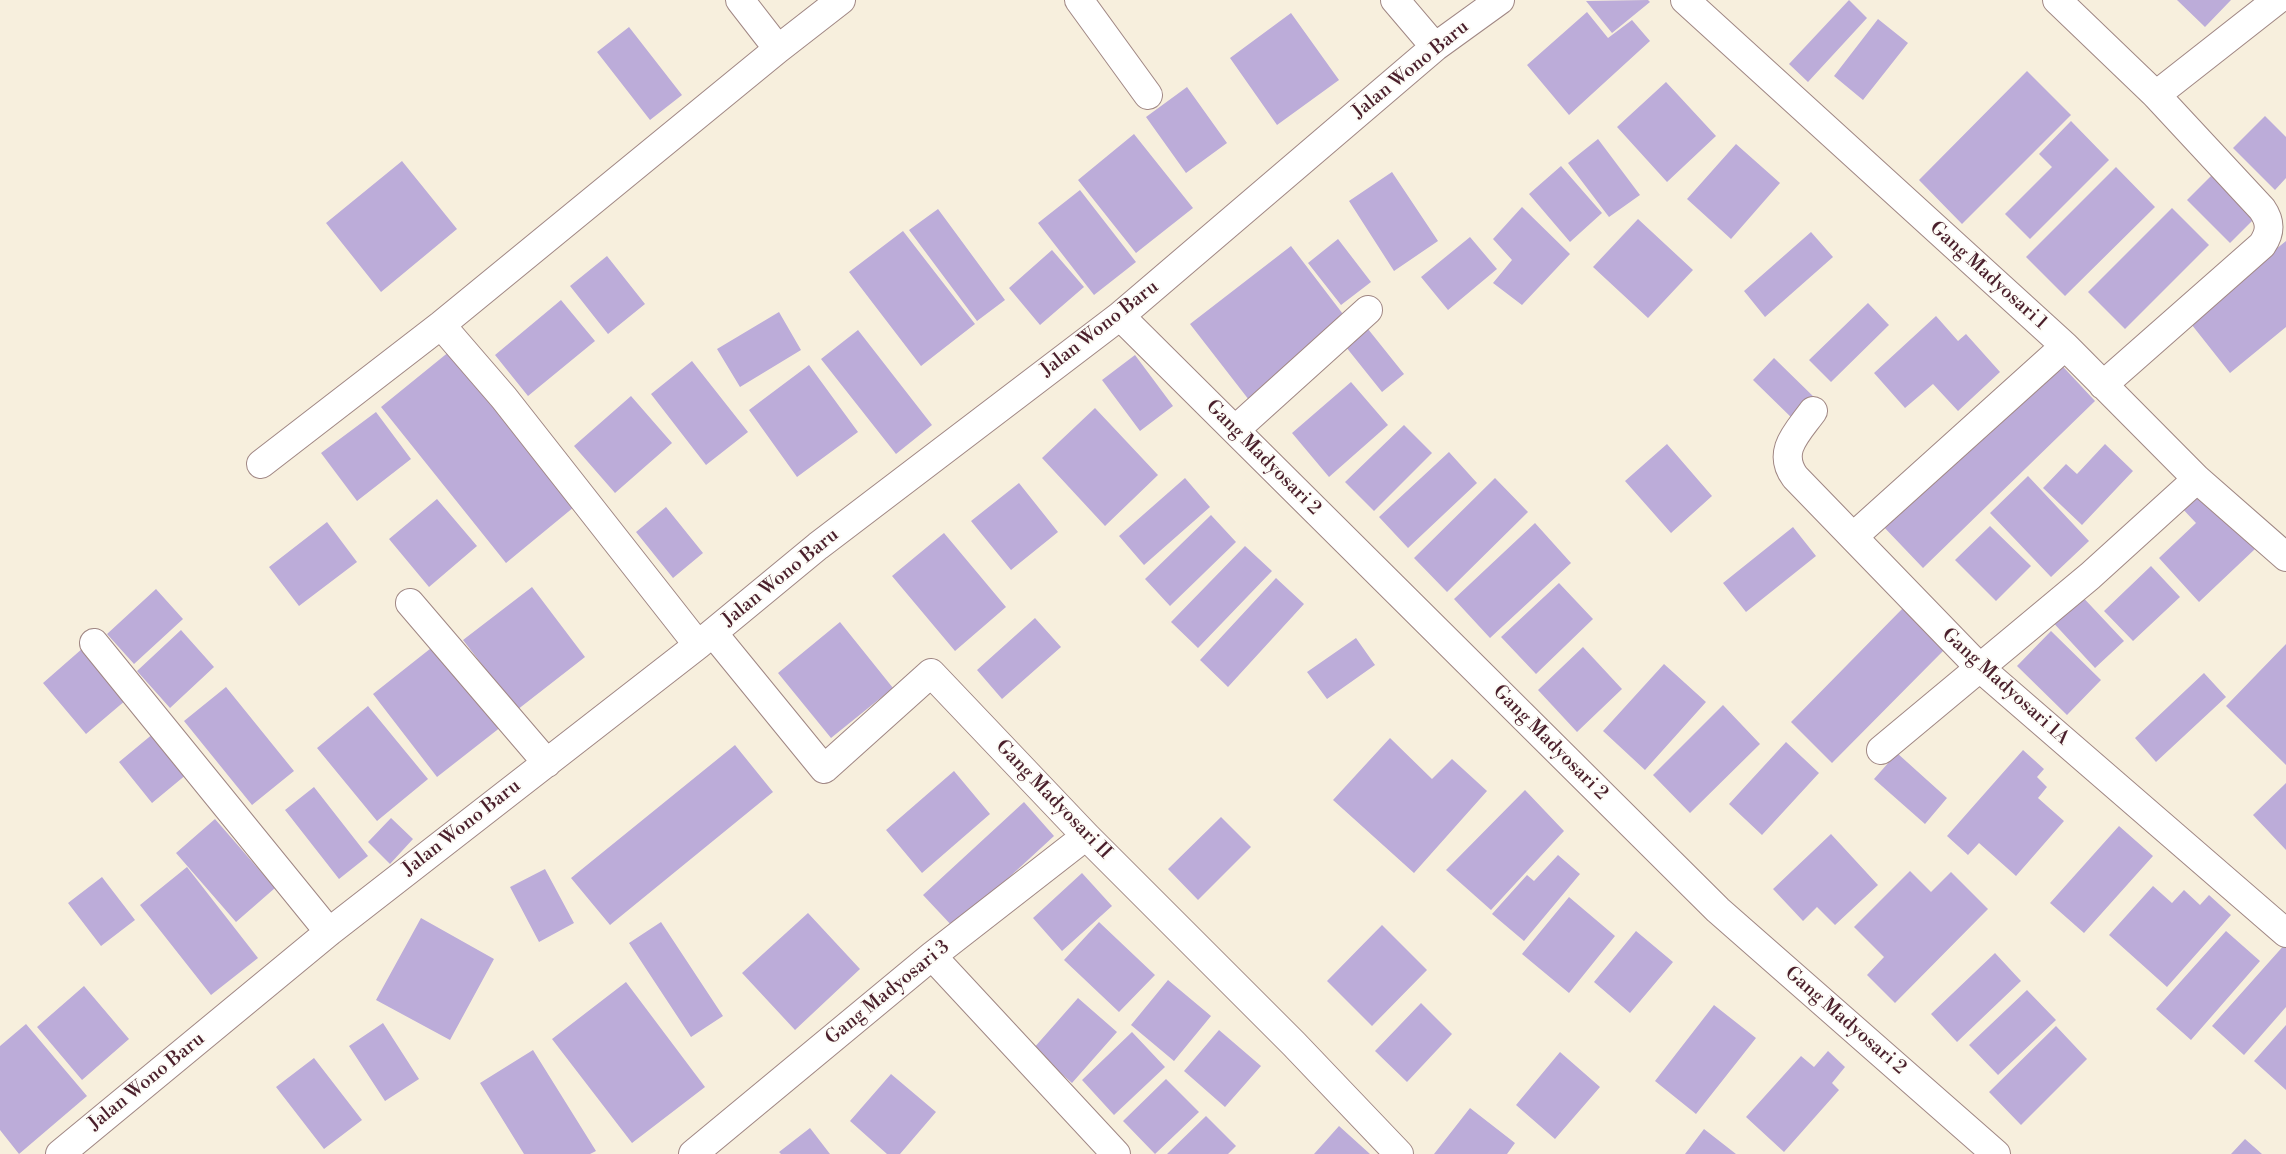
<!DOCTYPE html>
<html>
<head>
<meta charset="utf-8">
<style>
	body { margin:0 }
	canvas { display:block; background:#f7efdd }
</style>
</head>
<body>
<canvas width="2286" height="1154"></canvas>
<script>
const c = document.querySelector('canvas').getContext('2d');
c.lineJoin = 'round';
function paint(path, color) { c.fillStyle = color; c.fill(path, 'evenodd'); }
function trace(path, color, width, dash) { c.strokeStyle = color; c.lineWidth = width; c.lineCap = dash ? 'butt' : 'round'; c.setLineDash(dash || []); c.stroke(path); }
function drawText(font, color, halo, rows, align = 'center') {
  c.font = font + ' "Libre Bodoni",serif'; c.lineWidth = 4; c.setLineDash([]); c.textBaseline = 'middle'; c.strokeStyle = halo; c.fillStyle = color; for (const [text, x, y, turn = 0] of rows) {
    c.save(); c.translate(x, y); c.rotate((+turn || 0) * Math.PI / 180); c.textAlign = isNaN(turn) ? turn : align; if (halo) c.strokeText(text, 0, 0); c.fillText(text, 0, 0); c.restore();
  }
}
paint(new Path2D(`
	M1648,0L1650,2L1612,33L1586,1Z
	M1849,0L1867,18L1808,82L1789,64Z
	M2177,0H2231L2205,27Z
	M1587,12L1608,38L1632,20L1650,41L1569,115L1527,65Z
	M1291,13L1339,80L1277,125L1230,58Z
	M1878,19L1908,43L1863,100L1834,76Z
	M629,27L682,95L650,120L597,52Z
	M2027,71L2071,115L1962,224L1919,180Z
	M1666,82L1716,136L1667,182L1617,127Z
	M1187,87L1227,143L1186,173L1146,117Z
	M2265,116L2286,137V178L2275,190L2233,148Z
	M2071,121L2109,160L2030,239L2005,214L2052,167L2039,154Z
	M1134,134L1193,208L1136,253L1078,180Z
	M1598,139L1640,195L1609,217L1568,163Z
	M1736,144L1780,183L1731,239L1687,199Z
	M402,161L457,229L381,292L326,223Z
	M1561,166L1602,213L1570,242L1529,194Z
	M2116,167L2155,207L2065,296L2026,257Z
	M1392,172L1438,241L1394,271L1349,201Z
	M2212,175L2255,218L2230,243L2187,200Z
	M1080,190L1136,262L1094,295L1038,223Z
	M1522,207L1570,254L1522,305L1493,283L1512,260L1493,239Z
	M2172,208L2209,245L2125,329L2088,292Z
	M938,209L1005,300L977,321L909,230Z
	M1638,219L1693,270L1648,318L1593,267Z
	M903,231L975,324L921,366L849,272Z
	M1811,232L1833,257L1765,317L1744,291Z
	M1470,237L1497,269L1448,310L1421,277Z
	M1338,239L1371,282L1341,305L1308,263Z
	M2286,241V327L2230,373L2188,320Z
	M1291,246L1349,322L1249,400L1190,324Z
	M1052,250L1084,287L1040,325L1009,288Z
	M607,256L645,304L608,334L570,286Z
	M561,300L595,341L528,396L495,355Z
	M1868,303L1889,325L1831,382L1809,360Z
	M779,312L801,350L740,387L717,349Z
	M1936,316L1958,341L1966,334L2000,372L1958,411L1933,384L1905,408L1874,373Z
	M1368,329L1404,374L1382,392L1346,347Z
	M858,330L932,425L896,454L821,359Z
	M450,351L574,507L506,563L381,407Z
	M1135,355L1173,406L1140,431L1102,380Z
	M2054,357L2095,401L1923,568L1881,524Z
	M1774,358L1818,401L1797,423L1753,380Z
	M692,361L748,432L706,465L651,394Z
	M809,365L858,432L797,477L749,410Z
	M1351,382L1388,425L1329,477L1292,433Z
	M631,396L672,443L615,493L574,446Z
	M1095,408L1158,475L1105,526L1042,458Z
	M376,412L411,459L357,501L321,453Z
	M1404,425L1432,453L1374,511L1345,482Z
	M1667,444L1712,496L1671,533L1625,481Z
	M2105,444L2133,471L2082,525L2043,488L2066,464L2077,474Z
	M1449,452L1477,483L1408,548L1379,517Z
	M2028,476L2089,541L2051,577L1990,513Z
	M1185,478L1210,507L1144,565L1119,536Z
	M1495,478L1528,512L1447,592L1414,558Z
	M1019,483L1058,532L1011,570L971,521Z
	M2197,488L2255,549L2199,602L2159,558L2196,523L2179,505Z
	M437,499L477,546L429,587L389,539Z
	M666,507L703,553L673,578L636,532Z
	M1211,515L1236,542L1170,606L1145,579Z
	M327,522L357,562L299,606L269,567Z
	M1535,523L1571,563L1490,638L1454,599Z
	M1990,526L2031,566L1996,601L1955,560Z
	M1793,527L1816,556L1746,612L1723,583Z
	M944,533L1006,607L955,651L892,576Z
	M1245,546L1272,571L1198,648L1171,622Z
	M2151,566L2180,597L2133,641L2104,611Z
	M1276,578L1304,604L1228,687L1200,660Z
	M1559,583L1593,619L1536,674L1501,637Z
	M532,587L585,657L517,710L463,640Z
	M156,589L183,619L134,664L107,634Z
	M2077,591L2124,641L2095,668L2049,618Z
	M1904,607L1945,649L1832,763L1791,722Z
	M1035,618L1061,647L1002,699L977,670Z
	M840,622L893,688L831,738L778,673Z
	M181,630L214,667L170,708L137,671Z
	M2051,631L2101,680L2067,715L2017,666Z
	M1356,638L1375,665L1327,699L1307,672Z
	M440,641L506,723L437,777L373,694Z
	M2286,644V765L2226,706Z
	M1583,647L1622,689L1577,732L1538,690Z
	M83,648L126,700L86,734L43,683Z
	M1664,664L1706,702L1645,770L1603,731Z
	M2204,673L2226,697L2156,762L2135,738Z
	M226,687L294,771L252,805L184,721Z
	M1723,705L1760,744L1690,813L1653,775Z
	M368,706L428,779L377,821L317,748Z
	M154,733L187,774L152,803L119,762Z
	M1390,738L1432,779L1452,759L1487,791L1414,873L1333,800Z
	M1786,742L1819,773L1762,835L1729,804Z
	M735,745L773,792L610,925L571,878Z
	M2023,750L2044,769L2037,777L2047,787L2038,798L2064,821L2016,876L1979,843L1968,855L1947,836Z
	M1897,753L1947,798L1925,824L1874,779Z
	M954,771L990,814L922,873L886,830Z
	M2286,783V850L2253,815Z
	M314,787L368,856L339,879L285,810Z
	M1525,790L1564,831L1491,910L1446,870Z
	M1024,802L1054,836L954,928L923,895Z
	M1221,817L1251,847L1198,900L1168,869Z
	M391,818L413,839L390,864L368,842Z
	M215,819L275,888L236,922L176,853Z
	M2119,826L2153,856L2084,933L2050,903Z
	M1831,834L1878,885L1835,925L1817,907L1803,921L1773,889Z
	M1558,855L1580,874L1524,941L1492,914L1527,875L1534,881Z
	M187,867L258,958L211,995L140,905Z
	M545,869L574,923L539,942L510,887Z
	M1910,871L1931,892L1951,872L1988,909L1895,1003L1867,975L1884,957L1854,927Z
	M1082,873L1112,906L1062,951L1033,918Z
	M102,877L135,920L101,946L68,903Z
	M2153,886L2172,903L2184,890L2200,905L2209,895L2231,915L2167,987L2109,935Z
	M1569,897L1615,936L1569,993L1522,954Z
	M808,913L860,969L795,1030L742,973Z
	M421,918L494,959L450,1040L376,1000Z
	M661,922L723,1016L691,1037L629,943Z
	M1099,922L1155,975L1119,1012L1064,960Z
	M1382,925L1427,970L1372,1026L1327,981Z
	M1636,931L1673,962L1630,1013L1594,982Z
	M2226,931L2260,961L2191,1040L2156,1009Z
	M2286,943V1007L2244,1055L2212,1026Z
	M1995,953L2021,981L1957,1042L1931,1014Z
	M1168,980L1211,1016L1174,1061L1131,1025Z
	M626,982L705,1087L632,1143L552,1039Z
	M84,986L129,1039L82,1080L37,1027Z
	M2027,990L2056,1020L1998,1075L1969,1045Z
	M1078,998L1117,1032L1072,1083L1033,1049Z
	M1421,1003L1452,1034L1407,1082L1375,1051Z
	M1714,1005L1756,1038L1696,1114L1655,1081Z
	M383,1023L419,1079L385,1101L349,1046Z
	M26,1024L87,1096L19,1154L0,1130V1046Z
	M2286,1025V1090L2254,1061Z
	M2056,1026L2087,1059L2021,1125L1989,1092Z
	M1219,1030L1261,1066L1225,1107L1184,1071Z
	M1132,1032L1165,1067L1114,1115L1082,1080Z
	M533,1050L596,1151L590,1154H524L480,1083Z
	M1828,1051L1845,1067L1832,1083L1839,1090L1784,1152L1746,1117L1801,1056L1814,1067Z
	M1560,1052L1600,1087L1555,1139L1516,1105Z
	M314,1058L362,1120L324,1149L276,1087Z
	M891,1074L936,1112L900,1154H887L850,1121Z
	M1166,1079L1199,1112L1155,1154L1123,1121Z
	M1470,1108L1515,1143L1507,1154H1434Z
	M1206,1116L1236,1146L1228,1154H1167Z
	M1339,1126L1370,1154H1314Z
	M810,1128L830,1154H781L779,1152Z
	M1704,1129L1736,1154H1685Z
	M2245,1139L2262,1154H2231Z`), '#bcacd9');
const minor = new Path2D(`
	M740,0L778,49
	M1079,0L1148,95
	M1395,0L1435,47
	M1685,0L2065,346L2197,479L2286,557
	M2057,0L2156,95L2262,209C2271,222 2271,232 2262,245L2103,385
	M2156,95L2277,0
	M1120,316L1718,910L1996,1154
	M441,325L504,398L698,645
	M1813,411C1798,432 1776,451 1795,477L1980,668L2286,933
	M1235,430L1368,310
	M261,464L441,325L778,49L841,0
	M1853,537L2065,346
	M410,603L547,763
	M713,633L824,769L931,673L1086,836L1294,1044L1399,1154
	M94,643L329,932
	M1881,750L2090,576L2197,479
	M932,956L1116,1154
	M60,1154L329,932L698,645L818,546L1120,316L1435,47L1500,0
	M693,1154L932,956L1086,836`);
trace(minor, '#a08784', 30);
trace(minor, '#fff', 28);
drawText('19px', '#4a1f2b', '#fdfcf7', [
	["Jalan Wono Baru",1411,70,-39],
	["Gang Madyosari 1",1988,276,42],
	["Jalan Wono Baru",1100,329,-38],
	["Gang Madyosari 2",1263,458,45],
	["Jalan Wono Baru",781,578,-39],
	["Gang Madyosari 1A",2005,687,42],
	["Gang Madyosari 2",1550,743,45],
	["Gang Madyosari II",1053,800,46],
	["Jalan Wono Baru",462,828,-38],
	["Gang Madyosari 3",888,993,-39],
	["Gang Madyosari 2",1845,1021,41],
	["Jalan Wono Baru",147,1082,-39]
]);
</script>
</body>
</html>
